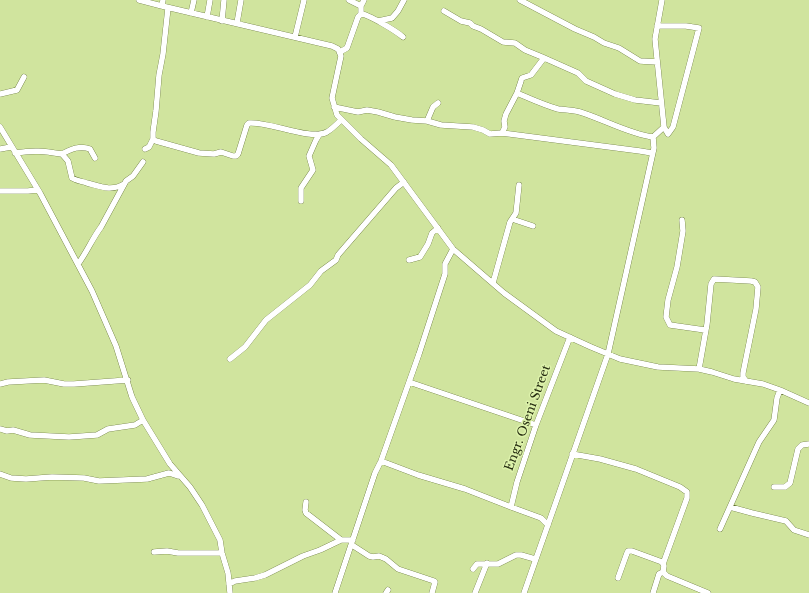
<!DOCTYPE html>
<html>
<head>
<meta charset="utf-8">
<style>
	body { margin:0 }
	canvas { display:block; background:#d0e49e }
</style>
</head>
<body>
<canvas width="809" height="593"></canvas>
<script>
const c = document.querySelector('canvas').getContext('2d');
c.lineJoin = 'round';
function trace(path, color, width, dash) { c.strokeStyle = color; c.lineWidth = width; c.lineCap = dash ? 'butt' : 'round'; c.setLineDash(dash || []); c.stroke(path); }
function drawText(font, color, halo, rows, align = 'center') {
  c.font = font + ' "Libre Baskerville",serif'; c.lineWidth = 3; c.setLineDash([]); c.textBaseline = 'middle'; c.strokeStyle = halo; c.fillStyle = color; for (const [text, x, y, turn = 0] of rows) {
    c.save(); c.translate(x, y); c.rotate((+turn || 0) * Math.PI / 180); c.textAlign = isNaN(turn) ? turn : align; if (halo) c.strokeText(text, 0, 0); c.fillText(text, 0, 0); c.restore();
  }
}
const minor = new Path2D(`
	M139,0L162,6L332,46L338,49L341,56L332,98L337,115L361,139L391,165L453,249L504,293L556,331L591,347L620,359L658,367L699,369L712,372L734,379L763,384L780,390L809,403
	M349,0L361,6V14
	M520,0L575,29L594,37L604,43L619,48L640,61L657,62
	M162,6L163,0
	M361,6L364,0
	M444,11L461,21L470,23L473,26L481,29L503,42L515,43L525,50L542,57L578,73L586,81L615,94L635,100L661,103
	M191,13L194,0
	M207,17L210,0
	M222,21L224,0
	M378,21L392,18L398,11L404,0
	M237,23L241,0
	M657,26H686L699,28L673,127L668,134L664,127
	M295,37L304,0
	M340,52L347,48L358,17L361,14C368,14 396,31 403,37
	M517,93C531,99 544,105 558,109C565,110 573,110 580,112C603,119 629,134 653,137L654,148L608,354L524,593
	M0,94L17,90L24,77
	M334,107L358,112L367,110L378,112L395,117L412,120L427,121L441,125L473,127L483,130L490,134L502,133L640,151L652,153
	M427,121L433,107L438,103
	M0,127L40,193L92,291L116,346L132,397L143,420L170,464L190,487L202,505L220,540L222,553L228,573L230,593
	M502,133L505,127L504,121L506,114L517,93L522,78L531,75L544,58
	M653,137L664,127L655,39L662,0
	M153,139L156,141L199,153L214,154L221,152L233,156H236L238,154L247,125L249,123C269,121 310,141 327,132C332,129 337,124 341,120
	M0,149L11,147
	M145,149L149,147L153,139V132L156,111L159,75L163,54L168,8
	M15,153C34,150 43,151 62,154L68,161L72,178C77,181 81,181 87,183C99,186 111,192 124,184
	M62,154C71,149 80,145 90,149L95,158
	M0,191H28L37,190
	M301,201V188L313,170L309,156L316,140L319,135
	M512,219L533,226
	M682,220L683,231L677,267L668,300L666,317L670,325L705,330
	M409,260L420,257L428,244L432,233L438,228
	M78,264C87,252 92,239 101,227L126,181L133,176L143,162
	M493,283L510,222L516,213L519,185
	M230,359L245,347L266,320L310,285L321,271L336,260L338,255L396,188L404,182
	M699,369L707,324L711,284L714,279L751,281L755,282L758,287L756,309L743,373V377L746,381
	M409,382L536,425
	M0,384L8,382L44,380L64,384H74L128,380
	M0,429L7,431L13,430L30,435L69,437L97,435L108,429L135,425L143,420
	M572,454L600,459L636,469L680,487L687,492V498L663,564
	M381,461L418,475L465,489L511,507L541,518L548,525
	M0,474L11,478L26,479L52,477L84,478L99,481L147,479L169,473L178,476
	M774,487H785L790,483L798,449L802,445L809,444
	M306,502L305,510L306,513L341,540H353
	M511,507L517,482L536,425L570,337
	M730,507L752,513L786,521L794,530L809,535
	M720,529L759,442L774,420L777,398L780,390
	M352,545L369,556L373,557L379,556L386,559L398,569L434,581L435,582L432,593
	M154,552L167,551L178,553H222
	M473,569L477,564H498L516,555H521L535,559
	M618,578L627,553L628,551H632L662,562L664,566L663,572L667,576L708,593
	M229,584L235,581L255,578L265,575L303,556L320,550L341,540
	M335,593L375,473L381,461L419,354L445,274V264L453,249
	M386,593L388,590
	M475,593L487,563
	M653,593L659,574L663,572`);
trace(minor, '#596926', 6);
trace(minor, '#fff', 5.5);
drawText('12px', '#262d11', '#ddf2ab', [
	["Engr. Oseni Street",528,418,-70]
]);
</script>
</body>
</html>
